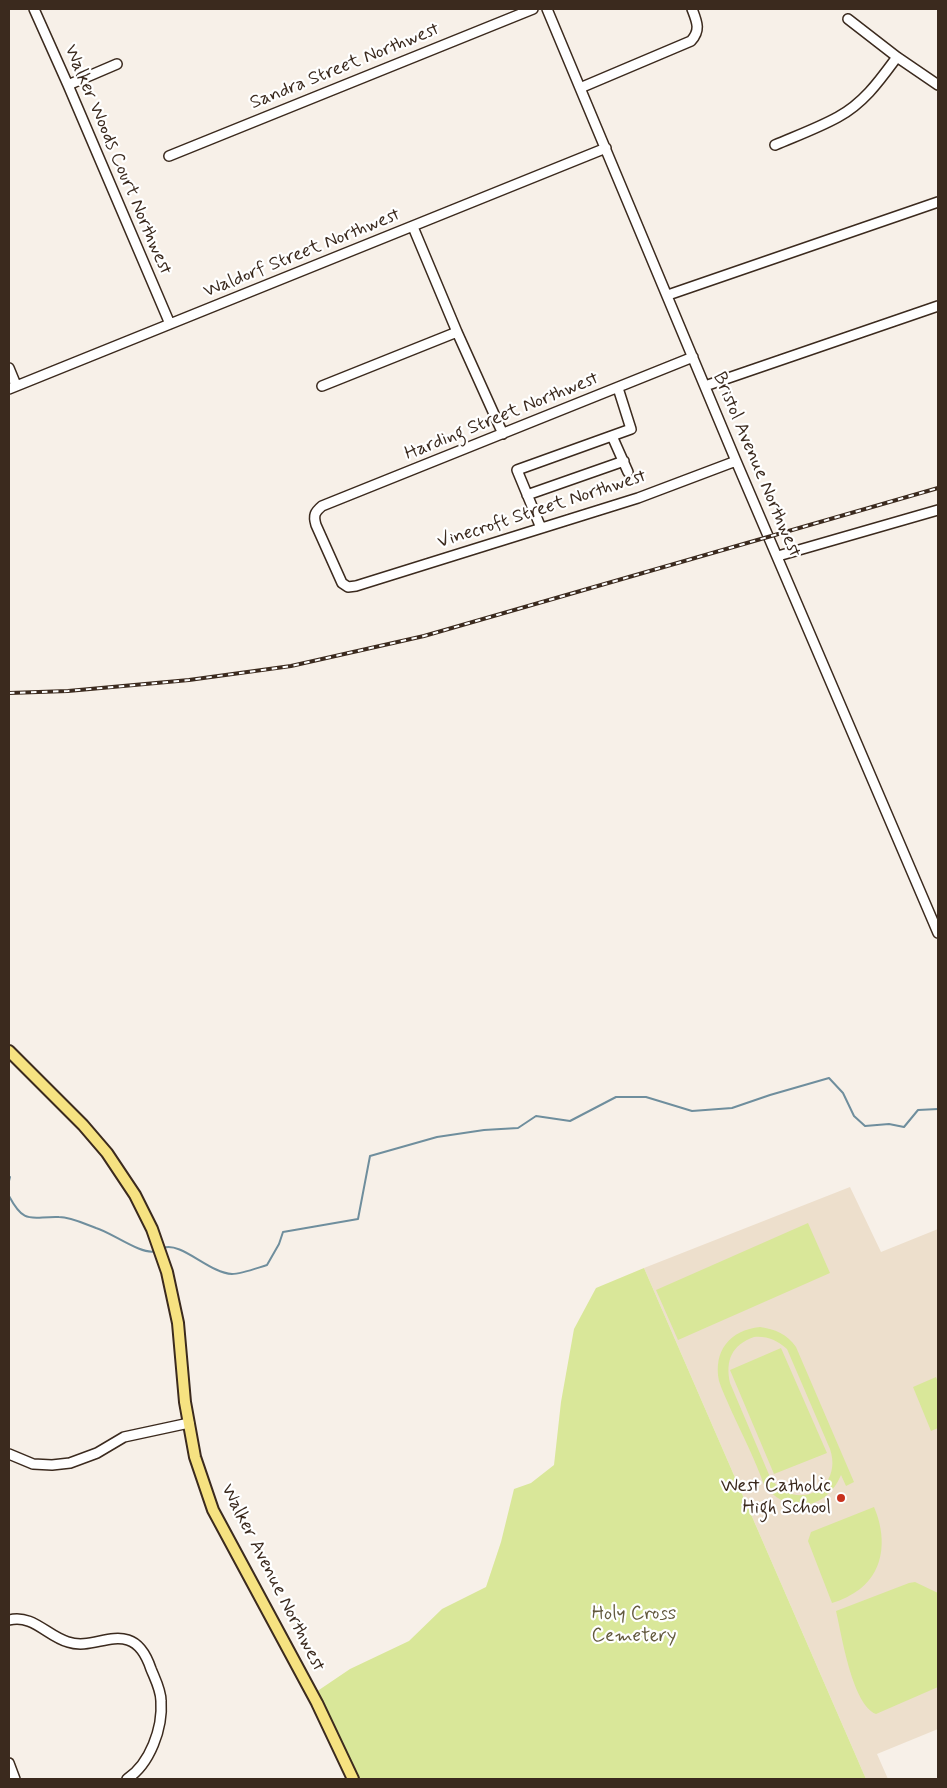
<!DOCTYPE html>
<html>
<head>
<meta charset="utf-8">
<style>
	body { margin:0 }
	#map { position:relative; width:947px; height:1788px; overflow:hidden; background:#f7f0e8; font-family:Mynerve,sans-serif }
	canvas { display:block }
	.frame { position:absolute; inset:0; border:10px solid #3b2a1e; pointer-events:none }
</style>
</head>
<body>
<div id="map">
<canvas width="947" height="1788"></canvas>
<div class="frame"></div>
</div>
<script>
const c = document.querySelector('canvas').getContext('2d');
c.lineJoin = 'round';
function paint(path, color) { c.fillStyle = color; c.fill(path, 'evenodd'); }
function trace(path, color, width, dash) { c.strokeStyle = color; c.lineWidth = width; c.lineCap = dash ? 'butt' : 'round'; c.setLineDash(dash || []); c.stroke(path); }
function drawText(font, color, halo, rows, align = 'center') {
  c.font = font + ' Mynerve,sans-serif'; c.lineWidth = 4.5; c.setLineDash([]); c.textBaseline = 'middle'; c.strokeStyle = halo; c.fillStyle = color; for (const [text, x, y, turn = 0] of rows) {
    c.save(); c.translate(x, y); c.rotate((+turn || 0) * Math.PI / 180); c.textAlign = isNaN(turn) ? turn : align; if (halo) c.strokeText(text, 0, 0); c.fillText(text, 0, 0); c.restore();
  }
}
paint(new Path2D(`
	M850,1187L881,1252L938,1229V1729L877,1754L888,1779H866L644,1268Z`), '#eddfcc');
paint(new Path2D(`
	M808,1223L830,1273L678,1340L656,1290Z
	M644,1268L866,1779H360L345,1754L316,1692L350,1669L409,1641L442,1609L486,1587L501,1542L514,1489L531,1483L554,1465L561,1402L574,1329L596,1288Z
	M760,1327C775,1329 787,1334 796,1347L854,1482L846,1486L841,1475C826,1511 787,1515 764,1485C755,1459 742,1434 731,1410C727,1400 722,1391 719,1381C713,1351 730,1330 760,1327ZM754,1337C768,1336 776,1340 787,1349L830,1449C844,1490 794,1514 770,1477L730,1383C725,1360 732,1345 754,1337Z
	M781,1348L827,1453L774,1474L730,1370Z
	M936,1377L938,1382V1428L931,1431L913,1387Z
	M874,1507C886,1534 886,1569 860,1589C852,1595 842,1600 832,1603L808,1541L811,1532Z
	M915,1582L938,1593V1687L876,1714C852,1704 842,1636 836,1611L909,1583Z`), '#d9e799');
trace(new Path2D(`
	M9,1177H10L9,1181
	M9,1196C25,1226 31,1216 59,1217C71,1217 85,1224 96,1228C111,1232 142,1256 156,1251
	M163,1248C181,1241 209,1273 232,1274C241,1274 257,1268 267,1265L279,1244L283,1232L358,1219L370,1156L437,1137L484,1130L518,1128L536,1116L570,1121L616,1097H646L692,1111L732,1108L770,1095L829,1078L843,1093L854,1116L865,1126L889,1124L904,1127L918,1110L938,1109`), '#6f8e9d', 2);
const minor = new Path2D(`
	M34,9L68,85L170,324
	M547,9L736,461L938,933
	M848,19L897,57L938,85
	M68,85L117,64
	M580,88L691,41C701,30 697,22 692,9
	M775,145C796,136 818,128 838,117C864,103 880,80 897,57
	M169,156L533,9
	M413,227L457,332L503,434
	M668,295L938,202
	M693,357L322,506C315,512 313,515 316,525L342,583L348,587L356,586L638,498L736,461
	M9,368L16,385
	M322,386L457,332
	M705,386L938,306
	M9,389L606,148
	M612,436L628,472
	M527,495L624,461
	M541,528L517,470L631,429L618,388
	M778,556L938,510
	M9,1454L33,1464L52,1465L70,1463L97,1453L124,1437L189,1423
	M9,1620C33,1614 47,1636 68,1642C89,1649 109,1634 128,1640C141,1644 147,1657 151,1669C155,1679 161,1690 161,1701C163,1728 150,1764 127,1779
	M9,1763L15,1779`);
const major = new Path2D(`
	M9,1051L83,1125L107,1153L135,1195L152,1229L167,1272L178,1323L185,1402L195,1457L213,1510L317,1703L353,1779`);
trace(minor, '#3b2a1e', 12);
trace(major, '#3b2a1e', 14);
trace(minor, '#fff', 9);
trace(major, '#f6e281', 10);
const rail = new Path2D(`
	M9,693L68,691L189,680L291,666L424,636L938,488`);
trace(rail, '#3b2a1e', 4);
trace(rail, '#fff', 2, [5.5]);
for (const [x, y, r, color] of [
	[841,1498,5,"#c8321e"]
]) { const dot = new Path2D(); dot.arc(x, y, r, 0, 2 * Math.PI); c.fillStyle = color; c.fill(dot); trace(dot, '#fff', 2); }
drawText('19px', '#3b2a1e', '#fff', [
	["Sandra Street Northwest",345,67,-22],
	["Walker Woods Court Northwest",117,160,67],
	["Waldorf Street Northwest",302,254,-22],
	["Harding Street Northwest",502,417,-22],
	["Bristol Avenue Northwest",756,465,67],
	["Vinecroft Street Northwest",542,510,-18],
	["Walker Avenue Northwest",272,1578,63]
]);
drawText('19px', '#3b2a1e', '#fff', [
	["West Catholic",831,1487],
	["High School",831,1509]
], 'right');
drawText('19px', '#62593d', '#fff', [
	["Holy Cross",634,1615],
	["Cemetery",634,1637]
]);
</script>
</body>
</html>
